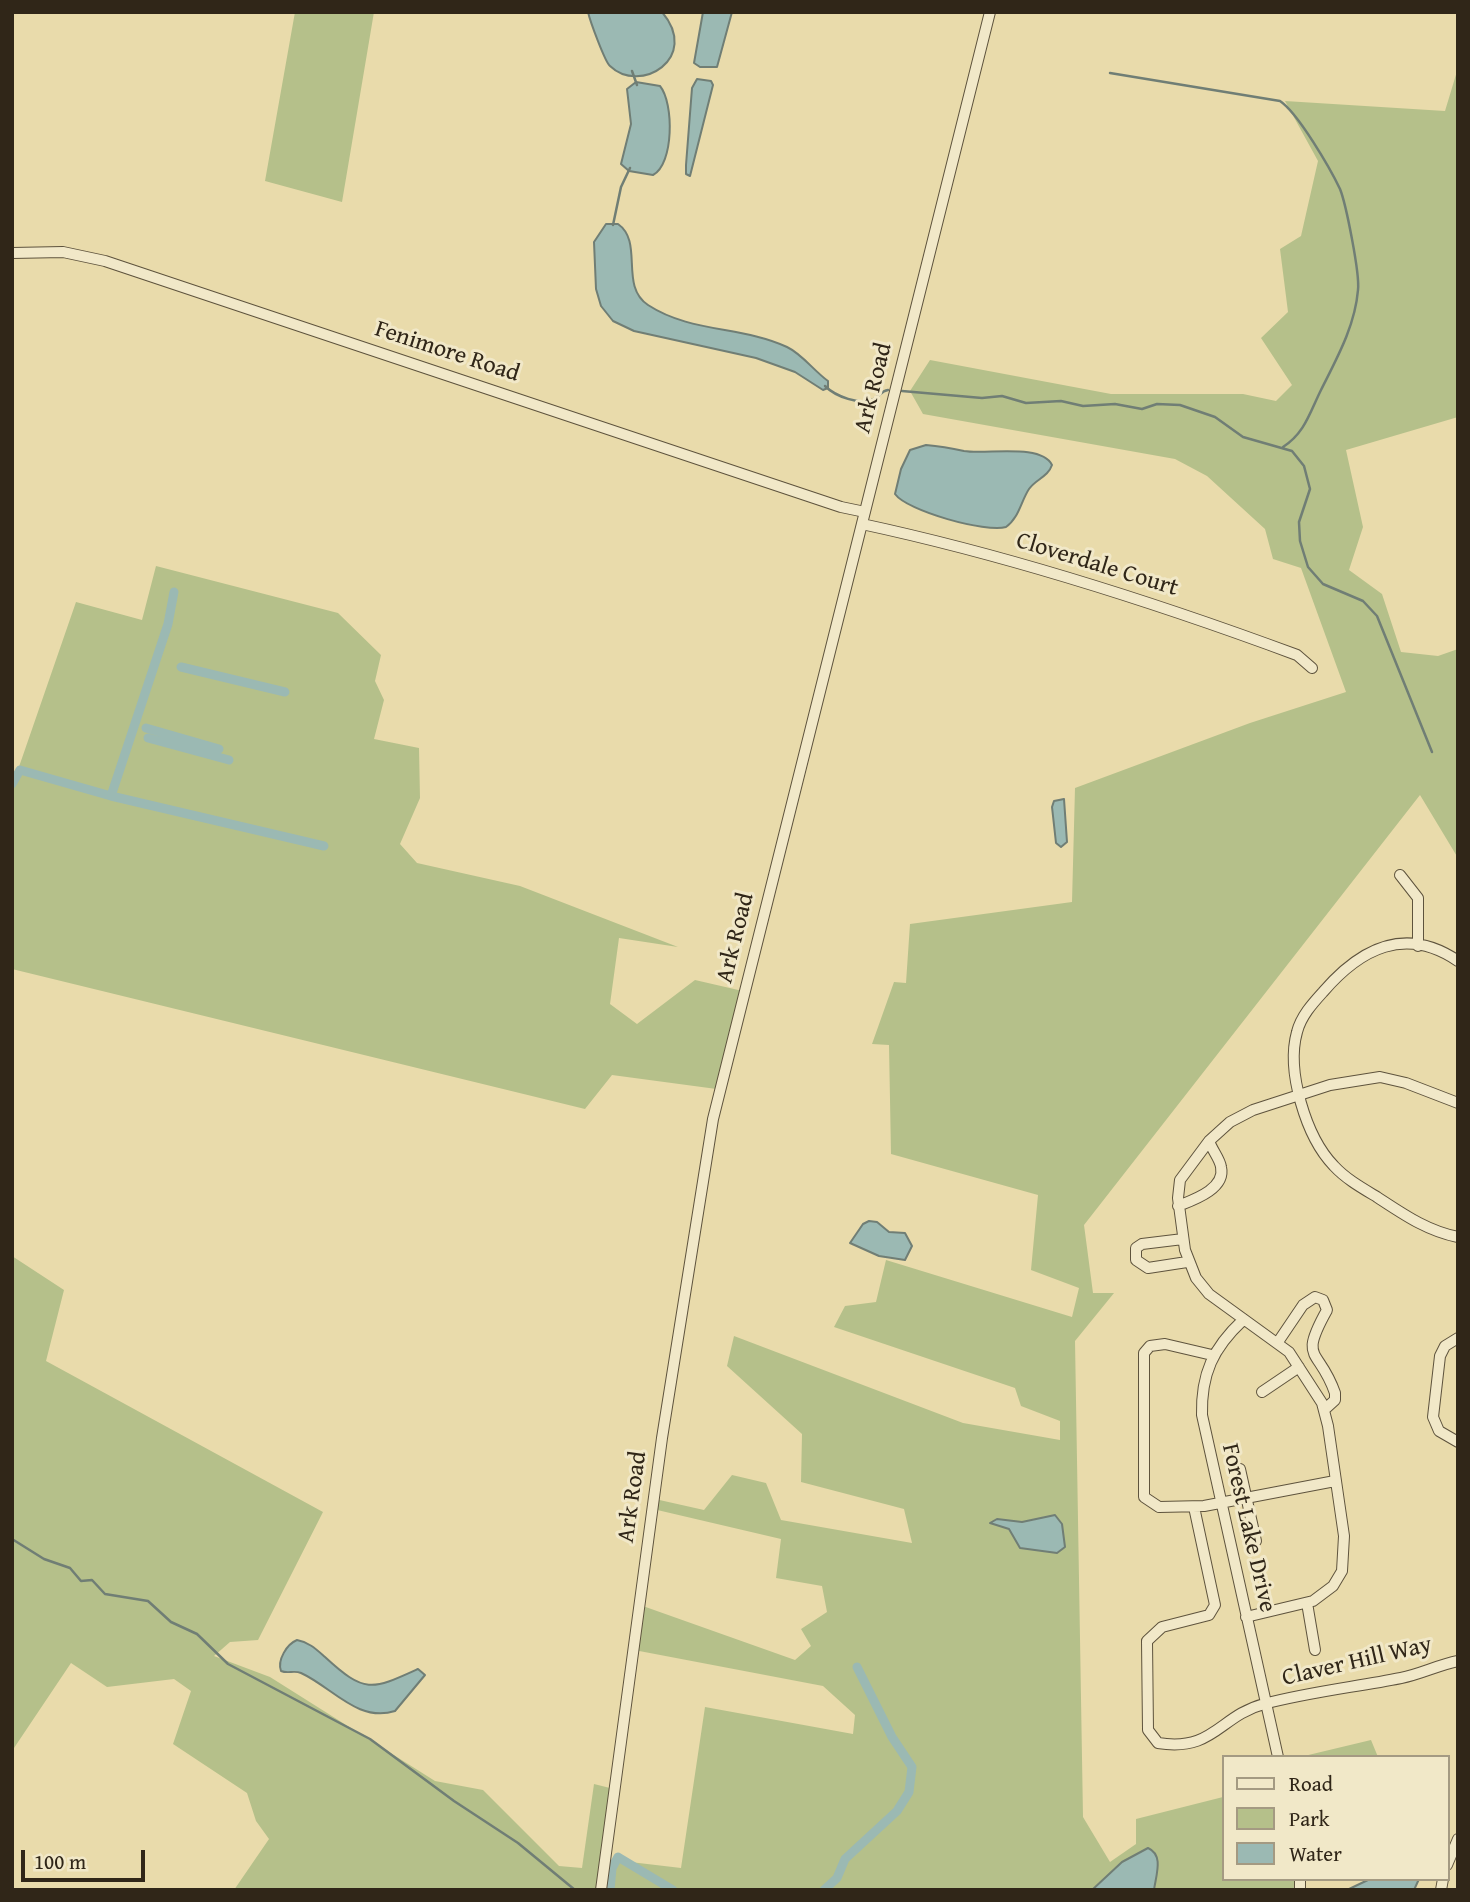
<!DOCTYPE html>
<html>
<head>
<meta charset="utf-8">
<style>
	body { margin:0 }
	#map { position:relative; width:1470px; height:1902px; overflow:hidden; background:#e9dbab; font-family:"Gentium Book Plus",serif }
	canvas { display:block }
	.frame { position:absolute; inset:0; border:14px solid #302618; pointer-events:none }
	.legend { position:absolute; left:1222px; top:1755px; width:228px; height:126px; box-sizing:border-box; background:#f1e8c8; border:2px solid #a49a82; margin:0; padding:9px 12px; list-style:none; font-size:21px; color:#302618 }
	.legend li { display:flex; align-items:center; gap:14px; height:35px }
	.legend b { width:35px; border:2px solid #a49a82 }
	.scale { position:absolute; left:21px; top:1850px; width:124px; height:32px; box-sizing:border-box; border:4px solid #302618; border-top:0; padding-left:9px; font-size:21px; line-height:24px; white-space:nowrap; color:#302618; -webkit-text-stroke:5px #f1e8c8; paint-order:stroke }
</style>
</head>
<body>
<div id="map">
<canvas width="1470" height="1902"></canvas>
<div class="frame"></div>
<ul class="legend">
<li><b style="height:9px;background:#f1e8c8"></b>Road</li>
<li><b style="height:19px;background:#b5c08a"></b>Park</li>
<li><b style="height:19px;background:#9bb9b3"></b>Water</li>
</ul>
<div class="scale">100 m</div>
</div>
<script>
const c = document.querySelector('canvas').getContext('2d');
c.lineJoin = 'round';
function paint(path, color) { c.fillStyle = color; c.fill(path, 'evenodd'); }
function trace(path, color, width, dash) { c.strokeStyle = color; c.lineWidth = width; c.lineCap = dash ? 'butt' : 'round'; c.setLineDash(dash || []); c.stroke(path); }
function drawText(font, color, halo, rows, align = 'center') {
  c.font = font + ' "Gentium Book Plus",serif'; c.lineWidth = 6; c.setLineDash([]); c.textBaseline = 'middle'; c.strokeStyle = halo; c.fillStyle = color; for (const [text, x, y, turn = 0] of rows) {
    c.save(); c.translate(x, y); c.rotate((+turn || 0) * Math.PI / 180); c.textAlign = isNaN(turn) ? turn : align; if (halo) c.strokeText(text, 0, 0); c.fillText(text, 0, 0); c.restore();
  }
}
paint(new Path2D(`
	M295,12H374L342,202L265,181Z
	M1458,68V417L1346,450L1363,527L1349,570L1382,594L1401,652L1438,656L1458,649V858L1420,795L1084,1225L1093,1293H1114L1075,1341L1083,1817L1110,1862L1136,1844V1819L1223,1797V1879H1307L1300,1890H234L269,1839L256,1821L247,1793L173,1744L191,1691L174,1679L107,1687L71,1663L12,1751V1256L64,1290L46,1361L323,1512L258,1640L230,1642L214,1656L270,1677L435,1781L483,1790L559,1866L582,1868L594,1784L614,1789L605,1859L681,1868L705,1707L853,1734L855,1715L823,1686L634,1650L640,1605L795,1660L811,1646L801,1629L827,1612L822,1586L776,1578L781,1539L653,1509L655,1499L704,1510L732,1475L766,1483L781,1520L912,1543L904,1509L801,1482L802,1434L727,1366L734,1336L963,1423L1060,1440V1421L1021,1406L1015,1388L834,1327L845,1306L876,1302L886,1260L1072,1317L1079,1288L1031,1270L1038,1195L891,1154L889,1045L872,1044L894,982L906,983L910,924L1072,902L1075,788L1250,723L1346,692L1301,568L1273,559L1265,529L1207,476L1175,459L923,414L910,391L930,360L1111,394H1243L1276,401L1292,385L1261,338L1288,312L1280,249L1301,236L1318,161L1285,101L1445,111Z
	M156,566L338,613L381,655L375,681L384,700L374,739L419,748L420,798L400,844L417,863L520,886L678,947L619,938L610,1004L637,1024L695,980L747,992L724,1090L612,1075L585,1109L12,969V787L76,602L142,620Z
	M1371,1740L1378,1757H1300Z`), '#b5c08a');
const water = new Path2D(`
	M588,12H662C701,58 640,95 610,66C605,62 590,21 588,12Z
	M703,12H732L717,67H700L694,63Z
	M697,79L711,81L713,85L690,176L686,174V165L692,88Z
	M636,82L660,86C674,103 674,164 653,175L629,171L621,164L631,124L627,89Z
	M606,224H618C644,242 619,286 648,305C691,333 742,326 787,347C802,354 814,371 828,381V388L823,390L795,372L756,358L634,331L613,321L601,306L596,289L594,242Z
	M926,445C939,446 951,448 964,451C985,455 1041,443 1052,465C1048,477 1036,479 1029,489C1021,501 1019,518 1006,527C986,533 907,511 895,494L901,469L910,450Z
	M1064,799L1067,842L1061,847L1056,843L1052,807L1054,801Z
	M869,1221L877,1222L889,1232L905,1233L912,1246L905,1260L879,1256L850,1243L863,1224Z
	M1055,1515L1062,1524L1065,1547L1057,1553L1020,1548L1009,1529L990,1523L997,1519L1022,1522Z
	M297,1640C309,1642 317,1650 325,1657C365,1694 372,1690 418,1669L425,1675L395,1711C358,1723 332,1687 301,1673C294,1670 288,1674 281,1671C277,1660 287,1644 297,1640Z
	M1148,1848C1164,1855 1156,1875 1154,1890H1092L1122,1862Z
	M1370,1879H1419L1414,1890H1347Z`);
paint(water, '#9bb9b3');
trace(water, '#707e75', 2);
trace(new Path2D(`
	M632,71L637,85
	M1110,73L1280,101C1298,113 1330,168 1340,189C1346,204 1360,274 1358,290C1355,326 1337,358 1321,390C1310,412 1305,433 1283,447
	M613,225L621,187L630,168
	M825,386C835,396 860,406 874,399C880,396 881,391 888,390
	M902,391L982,398L1002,396L1026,403L1061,401L1083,406L1115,404L1142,409L1157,404L1180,405L1215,417L1243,437L1292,451L1304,466L1310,489L1299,522L1300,541L1308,567L1323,584L1363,601L1377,616L1432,752
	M12,1539L44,1559L70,1568L81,1581L92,1580L105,1594L148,1601L171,1622L197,1634L228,1664L370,1739L454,1801L518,1843L575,1890`), '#707e75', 2.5);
trace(new Path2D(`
	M181,667L285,692
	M146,728L219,749
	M148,738L229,760
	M12,784L20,770L111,796L324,846
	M111,796L168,624L174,592
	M610,1890L612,1868L618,1857L673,1890
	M824,1890L837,1878L845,1859L897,1811L909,1792L912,1767L892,1737L857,1667`), '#9bb9b3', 9);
const minor = new Path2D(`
	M12,253L63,252L105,261L841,507L865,512
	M862,524C1011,556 1154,602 1297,655L1312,668
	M1400,875L1418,898V946
	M1458,961C1405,925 1360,949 1323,992C1313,1003 1301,1016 1297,1032C1286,1071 1306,1137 1334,1166C1346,1179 1362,1188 1377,1197C1403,1214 1427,1231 1458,1237
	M1178,1206C1193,1200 1226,1189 1221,1167C1220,1159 1212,1150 1209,1141
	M1183,1239L1142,1244L1136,1248V1260L1148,1268L1187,1262
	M1243,1320C1213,1348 1201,1374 1202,1415L1278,1757
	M1458,1338L1445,1346L1440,1356L1433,1417L1439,1431L1458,1442
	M1278,1342L1303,1305L1315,1297L1323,1300L1327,1310C1298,1362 1319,1347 1335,1393V1400L1324,1410
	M1212,1355L1165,1344L1150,1346L1144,1353V1497L1159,1507L1204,1506L1335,1481
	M1262,1392L1299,1367
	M1240,1469L1256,1541
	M1194,1507L1215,1605L1209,1615L1162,1627L1147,1641L1148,1730L1158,1743C1214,1752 1219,1716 1264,1704C1309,1692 1356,1687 1401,1678C1421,1674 1438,1665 1458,1661
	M1307,1603L1315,1650
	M1246,1617L1313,1601L1333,1586L1342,1571L1344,1536L1328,1426L1322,1403L1289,1352L1209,1294L1196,1278L1185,1250L1178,1198L1180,1180L1209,1141L1230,1122L1253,1110L1330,1085L1380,1077L1406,1083L1458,1103
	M1447,1865L1458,1839
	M1300,1879V1890
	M601,1890L662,1438L713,1119L990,12
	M1441,1890L1443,1879`);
trace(minor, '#5e533d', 12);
trace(minor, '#f1e8c8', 10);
drawText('24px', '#302618', '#f1e8c8', [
	["Fenimore Road",447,352,18],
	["Ark Road",874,388,-76],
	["Cloverdale Court",1097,565,17],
	["Ark Road",736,938,-76],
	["Ark Road",633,1497,-82],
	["Forest Lake Drive",1248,1528,77],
	["Claver Hill Way",1357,1662,-13]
]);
</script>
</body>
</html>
